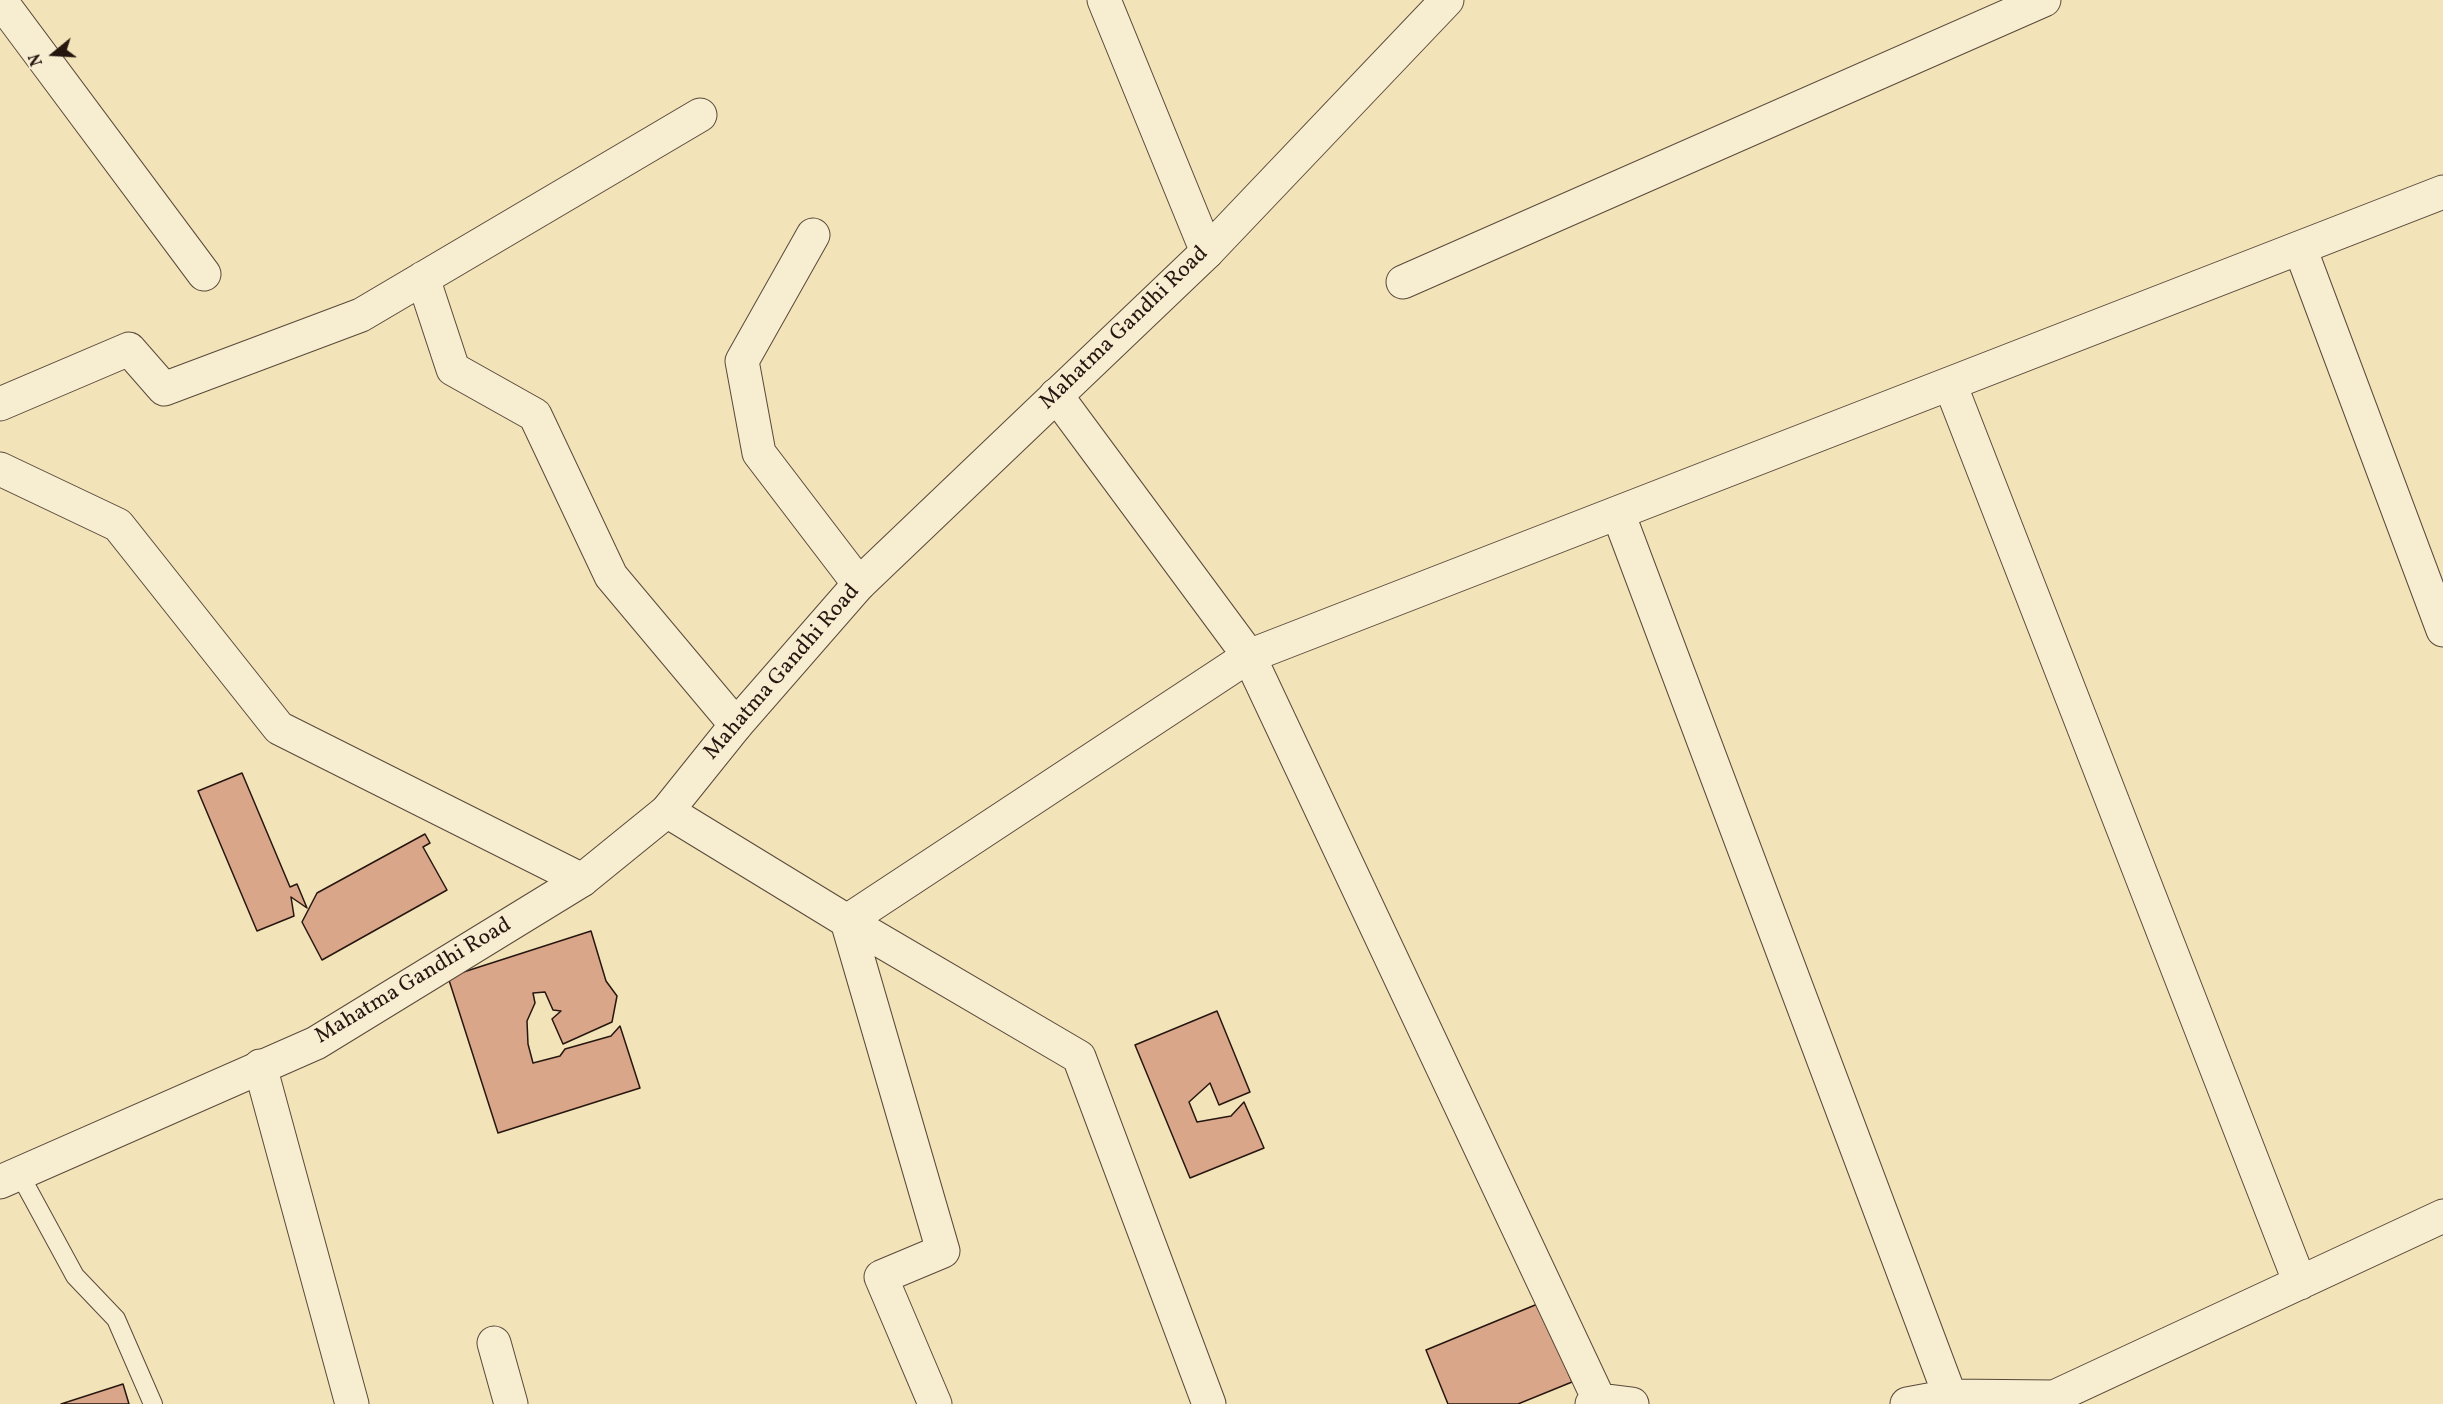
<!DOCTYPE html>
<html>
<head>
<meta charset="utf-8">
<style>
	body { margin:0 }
	#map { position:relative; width:2443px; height:1404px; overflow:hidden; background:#f2e3b8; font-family:Vollkorn,serif }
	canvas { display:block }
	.north { position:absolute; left:24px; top:24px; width:60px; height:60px; -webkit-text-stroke:4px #f7edd1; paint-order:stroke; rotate:252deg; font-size:16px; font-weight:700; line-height:24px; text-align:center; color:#261610 }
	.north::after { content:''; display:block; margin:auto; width:21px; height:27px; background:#261610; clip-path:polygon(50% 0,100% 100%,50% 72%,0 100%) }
</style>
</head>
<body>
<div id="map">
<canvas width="2443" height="1404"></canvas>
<div class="north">N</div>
</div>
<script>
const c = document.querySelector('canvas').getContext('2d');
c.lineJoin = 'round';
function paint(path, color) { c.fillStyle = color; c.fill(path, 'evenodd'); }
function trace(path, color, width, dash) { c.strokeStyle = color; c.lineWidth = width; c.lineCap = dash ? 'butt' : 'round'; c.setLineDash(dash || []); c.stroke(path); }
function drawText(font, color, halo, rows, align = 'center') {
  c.font = font + ' Vollkorn,serif'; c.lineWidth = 4.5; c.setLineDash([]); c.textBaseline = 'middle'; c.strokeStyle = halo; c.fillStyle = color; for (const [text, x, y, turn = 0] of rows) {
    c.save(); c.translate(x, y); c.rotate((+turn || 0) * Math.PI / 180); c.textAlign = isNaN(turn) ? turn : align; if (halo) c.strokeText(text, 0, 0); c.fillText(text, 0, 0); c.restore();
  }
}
const building = new Path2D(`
	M242,773L290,887L297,884L307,908L291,897L294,916L257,931L198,791Z
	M425,834L430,843L423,847L447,890L322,960L302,922L317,893Z
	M591,931L606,981L617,996L612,1022L563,1044L552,1019L561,1011L553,1010L545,992L533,993L535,1003L527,1021L528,1044L533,1063L560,1056L565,1049L611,1036L620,1026L640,1088L498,1133L448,977Z
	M1217,1011L1250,1092L1219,1105L1210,1083L1189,1102L1197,1122L1231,1116L1244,1102L1264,1148L1190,1178L1135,1045Z
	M1540,1303L1572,1382L1518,1404H1448L1426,1350Z
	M123,1384L129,1404H61Z`);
paint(building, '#daa68a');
trace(building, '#261610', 1.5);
const service = new Path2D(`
	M19,1173L75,1276L116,1319L153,1404`);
const minor = new Path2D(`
	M0,0L204,274
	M1104,0L1207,252
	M813,235L742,361L759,453L859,584
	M2300,248L2443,630
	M423,278L453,369L535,415L611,576L736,725
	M1403,282L2044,0
	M1950,384L2300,1283
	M1056,395L1249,656L1601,1404
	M0,404L129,349L164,389L361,315L700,115
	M0,469L118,525L279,728L582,880
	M1618,513L1950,1396
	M667,811L847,921L1079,1057L1209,1404
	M260,1066L352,1404
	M494,1343L511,1404
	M935,1404L881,1277L943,1251L847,921L1249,656L2443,192
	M1592,1404L1600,1400L1632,1404
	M1907,1404L1950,1396L2054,1397L2443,1216`);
const tertiary = new Path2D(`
	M0,1182L316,1043L582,880L667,811L736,725L859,584L1207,252L1447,0`);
trace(service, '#59493a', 20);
trace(minor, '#59493a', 35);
trace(tertiary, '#59493a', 35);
trace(service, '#f7edd1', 18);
trace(minor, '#f7edd1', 33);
trace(tertiary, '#f7edd1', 33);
drawText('22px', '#261610', '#f7edd1', [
	["Mahatma Gandhi Road",1125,329,-44],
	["Mahatma Gandhi Road",783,673,-49],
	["Mahatma Gandhi Road",414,982,-31]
]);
</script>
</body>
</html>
